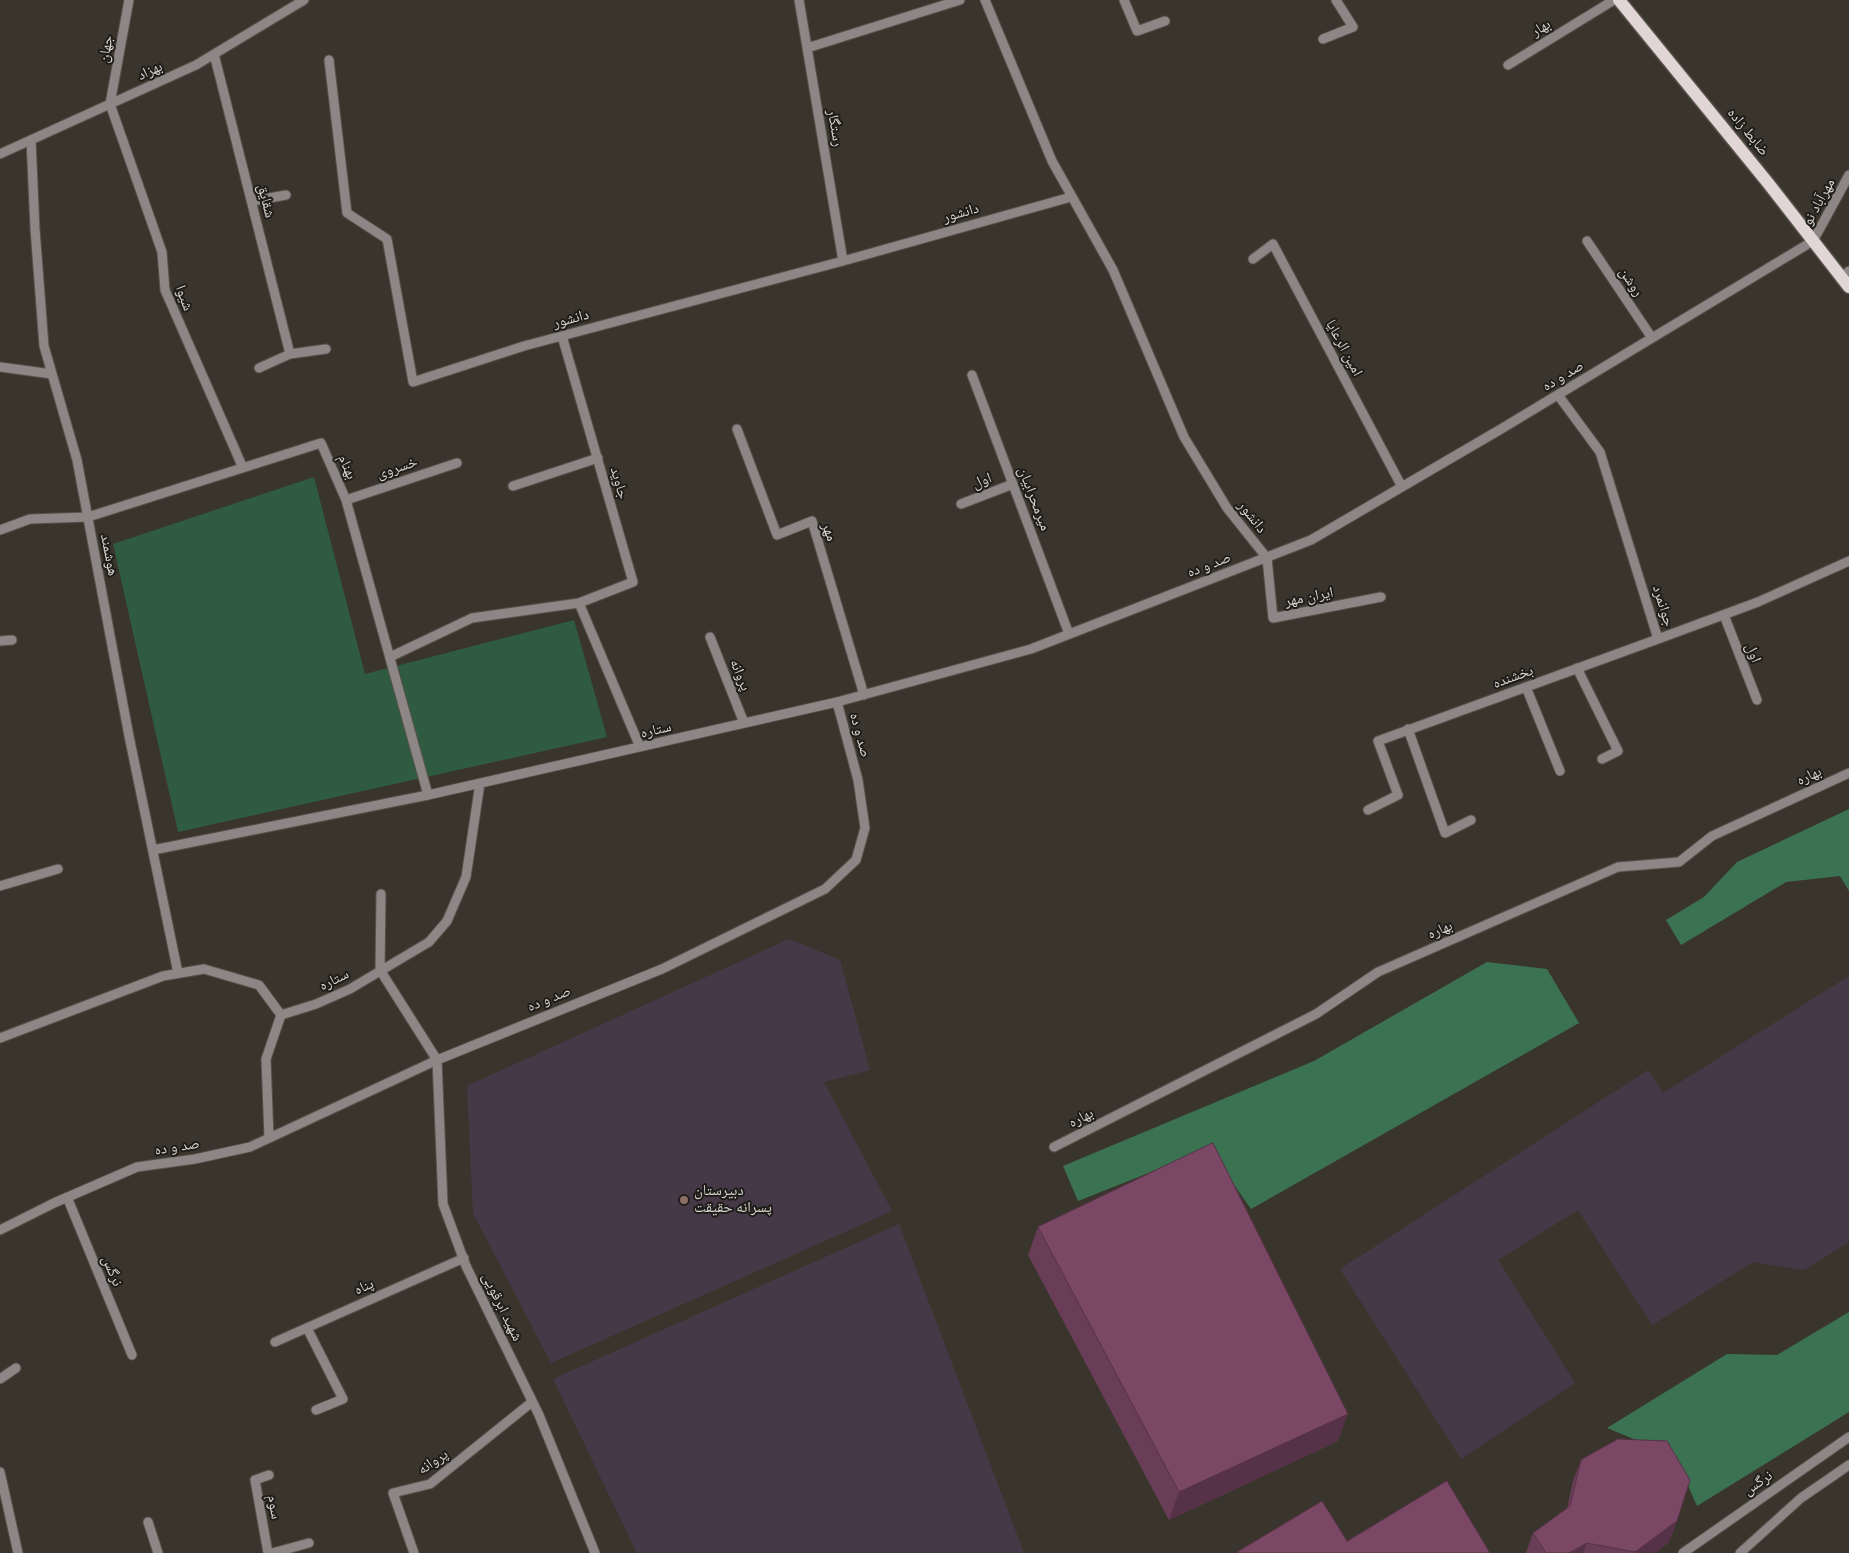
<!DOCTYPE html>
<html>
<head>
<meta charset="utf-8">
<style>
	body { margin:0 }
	canvas { display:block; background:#3a352c }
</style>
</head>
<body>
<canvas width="1849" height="1553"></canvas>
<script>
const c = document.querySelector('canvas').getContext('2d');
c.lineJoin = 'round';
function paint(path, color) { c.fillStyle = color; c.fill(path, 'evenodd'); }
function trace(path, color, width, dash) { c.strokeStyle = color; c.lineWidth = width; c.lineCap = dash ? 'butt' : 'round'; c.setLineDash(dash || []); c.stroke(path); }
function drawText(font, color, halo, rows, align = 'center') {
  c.font = font + ' Karla,"Noto Naskh Arabic",sans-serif'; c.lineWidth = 4; c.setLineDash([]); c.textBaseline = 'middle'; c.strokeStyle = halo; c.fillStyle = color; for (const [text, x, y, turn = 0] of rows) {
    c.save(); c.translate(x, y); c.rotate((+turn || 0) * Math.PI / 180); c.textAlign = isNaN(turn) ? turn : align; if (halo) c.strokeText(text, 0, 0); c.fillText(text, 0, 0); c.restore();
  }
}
paint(new Path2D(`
	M789,939L840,960L870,1070L824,1082L892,1211L551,1363L473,1213L467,1086Z
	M1849,976V1242L1804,1270L1753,1262L1652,1325L1578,1210L1498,1260L1575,1383L1461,1459L1340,1269L1648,1070L1663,1093Z
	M899,1224L1024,1553H637L553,1379Z`), '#453948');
paint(new Path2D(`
	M314,477L365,674L574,620L607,737L178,832L113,544Z`), '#2f5b41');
paint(new Path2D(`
	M1849,809V891L1840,876L1786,882L1681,945L1666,920L1704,897L1737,862Z
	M1487,962L1547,969L1579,1023L1251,1209L1209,1149L1078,1201L1063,1166L1314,1061Z
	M1849,1312V1412L1697,1506L1675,1456L1607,1428L1727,1354L1777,1355Z`), '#3b7352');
const minor = new Path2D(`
	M129,0L110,104L162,252L165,290L243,468
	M799,0L843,261
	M985,0L1052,161L1113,270L1184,437L1227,508L1267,558L1273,618L1381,597
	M1124,0L1137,31L1165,21
	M1323,39L1353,27L1336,0
	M807,48L960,0
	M214,54L290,354
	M329,60L347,213L387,239L413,382L524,346L843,261L1071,197
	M1508,65L1614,0
	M31,140L35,229L44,346L77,460L129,736L178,973
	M0,154L196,65L304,0
	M252,201L286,195
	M1587,241L1652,338
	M1253,259L1273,244L1402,487
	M1841,277L1849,271
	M562,336L633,582L579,603L640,747
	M0,367L52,374
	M259,368L290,354L326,349
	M972,375L1069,634
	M1558,395L1600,452L1658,639L1758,602L1849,561
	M737,429L777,535L812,521L864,695
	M513,486L598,458
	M346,500L457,463
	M961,504L1013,484
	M0,530L30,519L88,517L321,443L346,500L428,795
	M1724,615L1757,700
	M710,637L744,723
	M0,641L12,640
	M390,657L472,618L579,603
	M1577,668L1618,751L1602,759
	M1526,687L1560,771
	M1408,729L1445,833L1471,820
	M1368,810L1398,795L1378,741L1658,639
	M153,850L428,795L837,702
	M0,886L58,869
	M381,894L380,970L437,1060L443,1204L466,1266L539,1415L595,1553
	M0,1038L163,976L204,969L259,985L281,1015
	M269,1138L266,1059L281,1015L316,1004L350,989L429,942L447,921L466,877L480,783
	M1054,1147L1316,1014L1378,972L1618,867L1679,862L1712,836L1849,773
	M67,1197L132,1355
	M0,1230L54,1203L137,1167L195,1159L250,1147L437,1060L662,969L825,889L856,860L865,828L858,780L837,702L1031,649L1311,540L1501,429L1813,241L1849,175
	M307,1328L343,1399L316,1410
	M275,1342L464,1258
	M0,1379L16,1368
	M0,1472L18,1553
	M148,1522L158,1553
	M268,1553L255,1480L269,1475
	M272,1553L309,1543
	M414,1553L393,1493L430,1484L532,1402
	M1683,1553L1849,1437
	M1740,1553L1801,1498L1849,1465`);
const major = new Path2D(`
	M1619,0L1768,183L1849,287`);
trace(minor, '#565249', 11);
trace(major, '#565249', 15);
trace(minor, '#8c8686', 9);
trace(major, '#e2d5d6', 12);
paint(new Path2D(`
	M1038,1227L1338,1441L1169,1520L1028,1255Z
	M1581,1460L1677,1521L1669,1542L1655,1553H1526L1533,1533L1567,1509L1573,1481Z`), '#693d57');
paint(new Path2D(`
	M1348,1414L1338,1441L1169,1520L1179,1492Z
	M1677,1521L1669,1542L1655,1553H1634L1635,1552Z
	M1587,1543L1583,1553H1569Z`), '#553247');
const building = new Path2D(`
	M1213,1143L1348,1414L1179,1492L1038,1227Z
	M1618,1439L1667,1441L1690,1480L1677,1521L1635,1552L1587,1543L1569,1553H1546L1533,1533L1570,1506L1581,1460Z
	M1447,1481L1490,1553H1238L1237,1552L1322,1501L1347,1541Z`);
paint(building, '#7a4765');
trace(building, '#553247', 1);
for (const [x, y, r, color] of [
	[684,1200,5,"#8d6e63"]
]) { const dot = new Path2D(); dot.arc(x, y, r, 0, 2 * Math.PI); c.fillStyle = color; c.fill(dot); trace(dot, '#1f1d19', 2); }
drawText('15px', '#d8d5cf', '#1f1d19', [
	["بهار",1541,28,-31],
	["جهان",106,49,-80],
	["بهزاد",150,71,-25],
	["رستگار",835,128,80],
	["ضابط زاده",1748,132,51],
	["شقایق",266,201,76],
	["مهرآباد نو",1819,202,-61],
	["دانشور",961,213,-16],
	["روشن",1631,282,56],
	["شیوا",184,298,69],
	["دانشور",571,319,-15],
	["امین الرعایا",1344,348,62],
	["صد و ده",1563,376,-31],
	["بهنام",347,467,67],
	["خسروی",397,468,-18],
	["اول",982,481,-21],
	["جاوید",619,483,74],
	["میرمحرابیان",1034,499,69],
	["دانشور",1252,517,52],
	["مهر",829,532,70],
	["هوشمند",109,555,79],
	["صد و ده",1209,565,-21],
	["ایران مهر",1309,597,-11],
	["جوانمرد",1663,606,73],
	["اول",1753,653,68],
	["پروانه",740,675,68],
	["بخشنده",1513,677,-20],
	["ستاره",656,730,-13],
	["صد و ده",860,735,75],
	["بهاره",1809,776,-25],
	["بهاره",1440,930,-24],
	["ستاره",334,980,-26],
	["صد و ده",549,999,-22],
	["بهاره",1081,1118,-27],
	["صد و ده",177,1147,-9],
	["نرگس",112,1271,68],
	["پناه",364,1287,-24],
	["شهید ابرقویی",502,1307,64],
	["پروانه",433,1462,-34],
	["نرگس",1758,1483,-34],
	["سوم",274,1507,80]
]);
drawText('15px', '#d8d5cf', '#1f1d19', [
	["دبیرستان",694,1191],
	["پسرانه حقیقت",694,1208]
], 'left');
</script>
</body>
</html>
